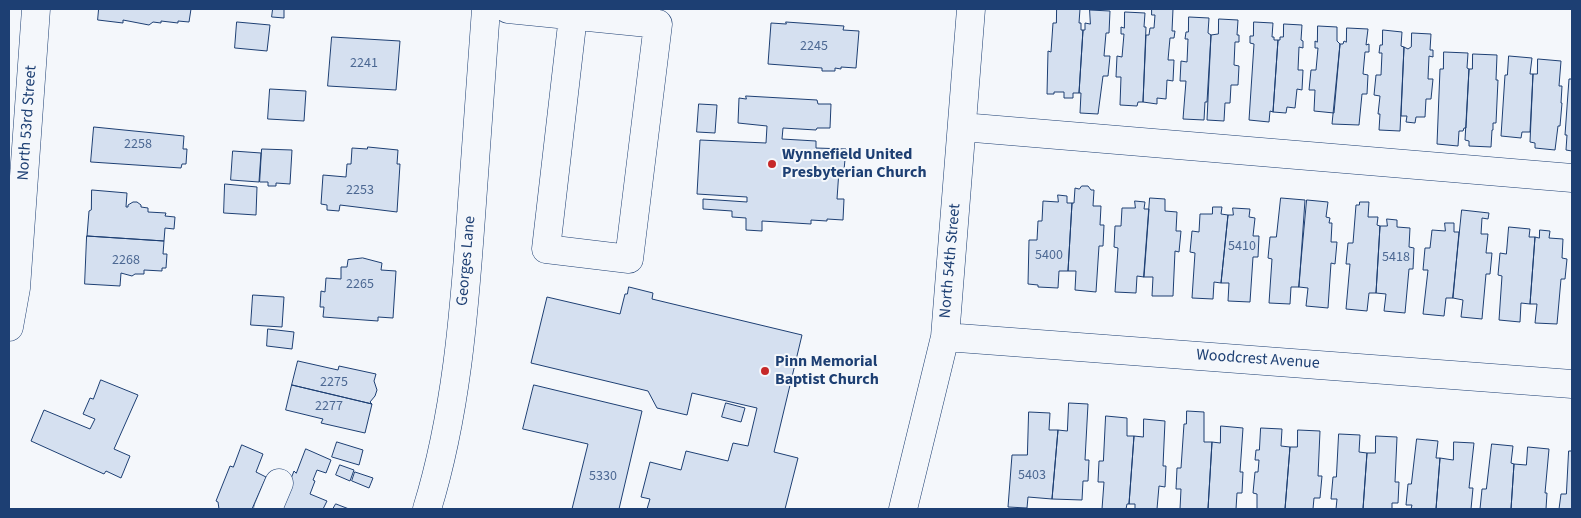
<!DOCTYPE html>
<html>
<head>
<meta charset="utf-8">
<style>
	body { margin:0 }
	#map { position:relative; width:1581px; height:518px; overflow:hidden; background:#f4f7fb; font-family:"Source Sans 3",sans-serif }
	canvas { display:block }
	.frame { position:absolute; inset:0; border:10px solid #1d3f73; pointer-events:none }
</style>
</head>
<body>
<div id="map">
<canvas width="1581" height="518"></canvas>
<div class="frame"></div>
</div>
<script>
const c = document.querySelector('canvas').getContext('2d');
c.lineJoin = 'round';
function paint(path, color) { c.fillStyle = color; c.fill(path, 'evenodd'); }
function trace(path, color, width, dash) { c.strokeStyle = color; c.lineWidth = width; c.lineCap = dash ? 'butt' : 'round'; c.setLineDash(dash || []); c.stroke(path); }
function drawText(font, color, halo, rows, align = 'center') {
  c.font = font + ' "Source Sans 3",sans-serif'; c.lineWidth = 4; c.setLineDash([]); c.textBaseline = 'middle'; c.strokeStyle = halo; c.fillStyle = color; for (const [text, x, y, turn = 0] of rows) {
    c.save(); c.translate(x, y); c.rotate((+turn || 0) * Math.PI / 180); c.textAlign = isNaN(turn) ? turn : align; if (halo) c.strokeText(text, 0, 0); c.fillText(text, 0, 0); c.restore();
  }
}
const building = new Path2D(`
	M99,9H191L189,22L178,21V23L161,21V23L153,22L149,25L123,20V23L98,20Z
	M273,9H284V18L272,17Z
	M1057,9H1080L1079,23H1081V30H1083L1079,93H1073V98H1064V92H1054V94H1047L1048,51L1051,52L1053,23H1056Z
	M1152,9H1173L1172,31H1175L1174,38H1170L1168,60H1174L1173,81L1167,80L1166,99L1157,98V104L1143,102L1146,35H1149L1150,28H1154L1155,15H1152Z
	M1090,10L1110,11L1109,33H1106L1104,56H1110L1108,76H1103L1098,114L1080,113L1081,93H1079L1083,30H1085V23L1090,24Z
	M1125,12L1145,13L1144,27H1146L1143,102H1138L1137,106L1120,105L1121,77H1116L1117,56L1122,57L1124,34H1121V27L1124,28Z
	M1189,17L1209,18L1208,33L1211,35L1207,102H1205L1204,120L1183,119L1186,81H1180L1181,61L1187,62L1188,39H1185L1186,32H1188Z
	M1219,19L1238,20L1237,35H1239V42H1235L1234,65L1239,66L1238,85H1231L1230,103H1225L1224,121L1207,120L1211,35L1218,34Z
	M237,22L270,25L267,51L235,48Z
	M786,22L844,26L843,30L859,31L856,68L841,67V69L835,68V71H822V68L768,64L771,23L786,24Z
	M1254,22L1273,23L1272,37H1274V40H1278L1273,112L1270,111L1269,122L1249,120L1254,44L1250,43V36H1253Z
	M1284,24L1302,25L1301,40L1303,41V48L1299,47L1298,70H1303L1302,90L1297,89L1295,108L1287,107L1286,113L1273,112L1278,40H1280V37H1283Z
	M1318,26L1337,27V41L1340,44L1334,113L1314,111L1315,90H1309L1311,70H1316L1318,48H1315V41L1317,42Z
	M1347,28L1368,29L1366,45L1369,44V52H1365L1363,74L1368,75L1367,94H1362L1359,125L1332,124L1340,44H1343L1344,41L1346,42Z
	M1383,30L1402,32L1401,46L1404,47L1400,131L1379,130L1380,114H1378L1380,96L1374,95L1376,75H1381L1382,53H1379L1380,45H1382Z
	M1412,33L1431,34L1430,50H1433V57L1429,56L1428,79H1433L1431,99H1426L1425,117H1416L1415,123L1406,122L1407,116H1401L1404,47L1408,49L1411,47Z
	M332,37L400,41L396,90L328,86Z
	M1444,52L1468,53L1467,68L1469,69L1466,128H1464L1463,131H1459L1458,146L1437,144L1440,69H1443Z
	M1473,54L1497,55L1496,80H1498L1496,123H1493V130H1492L1491,147L1469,146V141L1465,140L1469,69H1472Z
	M1509,56L1532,58L1530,74H1533L1530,132H1522L1521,138L1501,136L1505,75H1507Z
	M1538,59L1561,61L1559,86H1562L1561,103H1562L1560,126H1558L1555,150L1535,148V143L1530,142L1533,74H1537Z
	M1572,70V151L1566,150L1567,135H1565L1569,79H1572Z
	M270,89L306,91L304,121L268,119Z
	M746,96L817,100L818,104H831L830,128H817L816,130L783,128L782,139L816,141V148L846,149L844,170H839L837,199H844L843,220L827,219V221L811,220V224L762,221V231L746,230V218L732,217V211L703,209V199L747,202V197L697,194L700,140L766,143L767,126L738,123L739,98L746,99Z
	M699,104L717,105L715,133L697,132Z
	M94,127L184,136L183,149H187L186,164H182L181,168L91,162Z
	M368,147L398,150L397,164H400L397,212L340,205L339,211L327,210V205L321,204L323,175L346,177L347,164H351L352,148L367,149Z
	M262,149L292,150L290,184L276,183V186H268V182H260Z
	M233,151L261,153L259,182L231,180Z
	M225,184L257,187L256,215L224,213Z
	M1082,186H1088L1091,190H1094L1093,206H1101L1100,225H1104L1103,246H1099L1096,292L1075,290L1076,271H1068L1072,203H1074L1075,188L1079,189Z
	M92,190L127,193L126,207H128V205L133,202H137L141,205V207L148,208V212L166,213L165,216L175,217L174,229L165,228L164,241L87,236L89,211L91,210Z
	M1058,195L1067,196V203H1072L1068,271H1059L1058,288L1038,287V285L1028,284L1029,240H1037L1038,221H1042L1043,201L1058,202Z
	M1150,198L1165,199V211L1177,212L1176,231H1181L1179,252L1175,251L1173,296H1152L1153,277H1144Z
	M1281,198L1305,200L1299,287H1291L1290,304L1269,303L1272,259L1268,258L1270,237H1276Z
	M1307,200L1328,202L1326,217L1330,218L1329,223H1332L1331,242H1337L1335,264L1331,263L1328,308L1306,306L1308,288L1299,287Z
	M1135,201L1145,202L1144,209H1149L1144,277L1137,276L1136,293L1115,292L1118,248L1114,247L1115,226H1121L1122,208H1135Z
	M1360,202H1369L1368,217H1378L1377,225L1380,226L1376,293H1369L1367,311L1346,309L1350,264H1346L1348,243H1353L1356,205H1359Z
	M1213,207H1222L1221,214L1228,215L1221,283L1214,282L1213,299L1192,298L1195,253L1190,252L1192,231L1199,232L1200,214H1212Z
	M1233,208L1250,209L1249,217L1255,218L1253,236H1259L1258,257H1253L1250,302L1228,301L1229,283H1221L1228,215H1233Z
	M1462,210L1489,213L1488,219L1482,218L1481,234H1488L1486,253H1492L1490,274H1486L1482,319L1461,317L1463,300L1453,298Z
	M1387,219L1397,220V227L1410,228L1409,247L1414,248L1413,269H1409L1405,313L1384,311L1386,294L1376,293L1380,226H1387Z
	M1445,223H1454V232H1459L1453,298H1446L1444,316L1423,314L1428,270H1423L1425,248H1430L1432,230L1445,231Z
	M1509,227L1530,229L1529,237H1535L1530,304L1521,303L1520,322L1499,320L1502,276L1498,275L1500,253L1506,254Z
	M1540,230L1550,231L1549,238L1563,239L1562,258L1567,259L1565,279H1561L1557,324L1535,323L1537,304H1530L1535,237L1539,238Z
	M87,236L164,241L163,254H167L166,268H162V271L144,270V274H135L132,276L121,273L120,286L85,284Z
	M363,258L382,263L381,270L396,271L393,318L378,317V321L323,317L324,307H320L321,291L325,292L326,278L341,279V267H347L348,260Z
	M629,287L653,293L652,299L802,335L774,452L798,458L785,509H647L650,499L641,497L650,462L681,470L686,451L728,461L733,443L748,446L757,408L692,393L687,415L657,408L648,391L531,363L547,297L620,314L625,294H627Z
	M253,295L284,297L282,327L251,325Z
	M268,329L294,332L292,349L267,346Z
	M298,361L338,370L339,366L376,374L374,381L377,390L375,396L370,402L372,404L292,385Z
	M101,380L138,395L114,449L130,456L121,478L106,471L104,474L31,441L44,410L90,429L95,419L83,414L90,398L93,399Z
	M292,385L372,404L365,433L321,423L323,419L286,410Z
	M534,385L642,411L619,509H572L588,444L523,429Z
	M726,403L745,408L741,422L722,417Z
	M1069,403L1088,404L1085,460H1089L1088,481H1083L1082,500L1052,499L1058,430L1067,431Z
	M1187,411L1204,412V442H1212L1208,509H1180L1181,489H1176L1177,468H1181L1184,424H1186Z
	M1029,412L1050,413L1049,430H1058L1052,499L1028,497L1027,508L1008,507L1012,455H1027Z
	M1106,416L1127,418V436H1134L1129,504H1127L1126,509H1102L1104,482H1098L1099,461H1103Z
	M1144,419L1165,421L1163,466H1166L1165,487L1159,486L1157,509H1135V504H1129L1134,436L1143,437Z
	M1221,426L1243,428L1240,472H1243L1242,493H1237L1236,509H1208L1212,442L1220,443Z
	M1261,428L1282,429L1281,446L1290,447L1285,509H1257V494L1253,493L1255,472H1258L1259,460H1255L1256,450H1259Z
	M1298,430L1320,431L1318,476H1322L1320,498H1314L1313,509H1285L1290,447H1297Z
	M1339,434L1360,435L1359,452L1367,453L1363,509H1336L1337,499H1331L1333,477H1336Z
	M1376,436L1397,437L1395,482H1399L1398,503H1392V509H1363L1367,453H1375Z
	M1417,439L1438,441L1436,458H1440L1436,509H1411L1412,505H1406L1408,484H1411Z
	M337,442L363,450L359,465L332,457Z
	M1454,442L1474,443L1469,488H1473L1471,509H1436L1440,458L1453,460Z
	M1492,444L1513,446L1511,463L1514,464L1511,509H1480L1482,489H1486Z
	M242,445L263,454L256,472L266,477L252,509H219L218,502L216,501L230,466L233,467Z
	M1528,447L1549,449L1545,493H1547L1546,509H1511L1514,464L1526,465Z
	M306,449L331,460L326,473L317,470L313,480L315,481L310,494L327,501L323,509H279L294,471L296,473Z
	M1569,451H1572V509H1559L1561,494H1566Z
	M340,465L354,470L350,481L336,475Z
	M355,472L373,478L369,488L352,481Z
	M336,504L349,509H333Z`);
paint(building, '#d5e0f0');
trace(building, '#1d3f73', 1);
const minor = new Path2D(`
	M508,9L658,24L629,259L546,249L573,16
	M962,127L1572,178
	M9,327L16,288L36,9
	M945,337L1572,384
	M268,509L279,483
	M427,509C456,415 464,315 471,217C476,148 481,78 486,9
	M903,509L945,337L971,9`);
trace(minor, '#1d3f73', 29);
trace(minor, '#f4f7fb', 28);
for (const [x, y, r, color] of [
	[772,164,5,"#c62828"],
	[765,371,5,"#c62828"]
]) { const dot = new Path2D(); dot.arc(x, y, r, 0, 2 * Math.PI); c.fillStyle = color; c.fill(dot); trace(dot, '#f4f7fb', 2); }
drawText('14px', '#4b6792', null, [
	["2245",814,47],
	["2241",364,64],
	["2258",138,145],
	["2253",360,191],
	["5410",1242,247],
	["5400",1049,256],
	["5418",1396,258],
	["2268",126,261],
	["2265",360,285],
	["2275",334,383],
	["2277",329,407],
	["5403",1032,476],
	["5330",603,477]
]);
drawText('16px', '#1d3f73', '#f4f7fb', [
	["North 53rd Street",28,123,-86],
	["Georges Lane",467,261,-85],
	["North 54th Street",951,261,-85],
	["Woodcrest Avenue",1258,360,4]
]);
drawText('bold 16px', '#1d3f73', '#f4f7fb', [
	["Wynnefield United",782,155],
	["Presbyterian Church",782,173],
	["Pinn Memorial",775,362],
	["Baptist Church",775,380]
], 'left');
</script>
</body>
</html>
